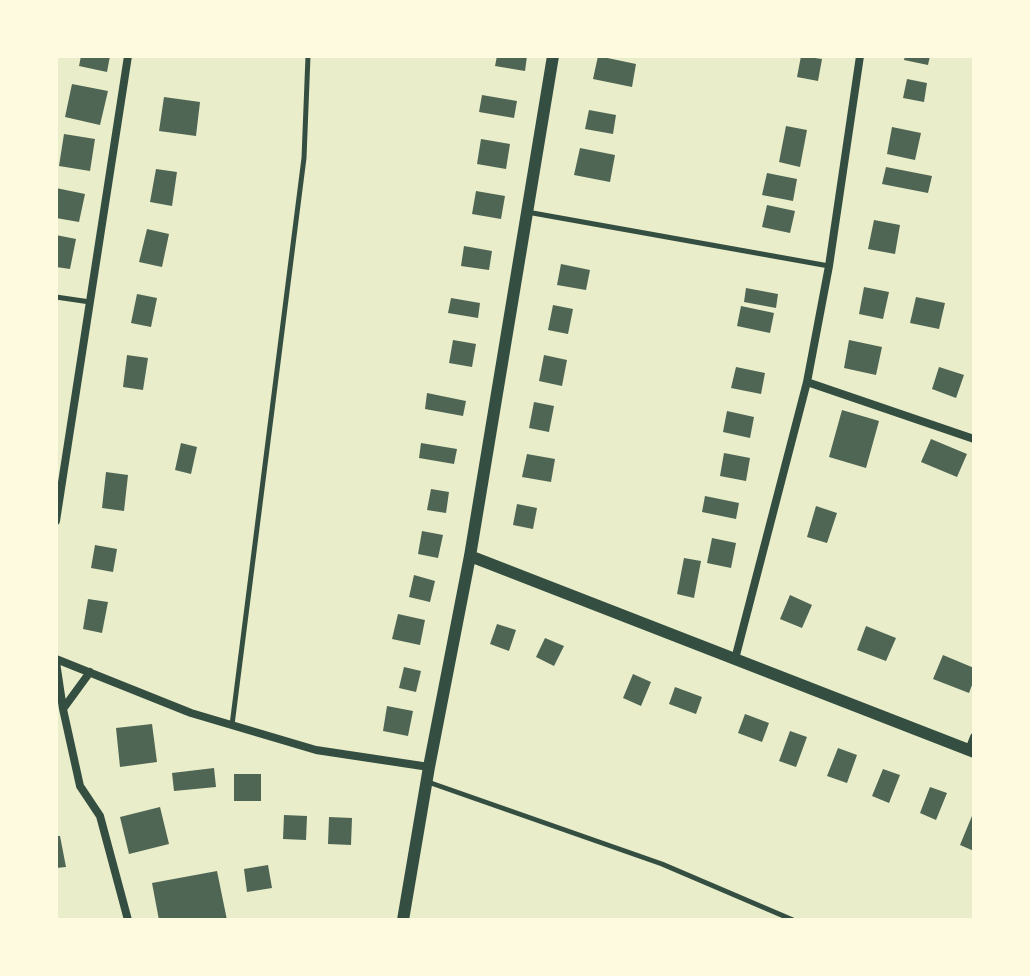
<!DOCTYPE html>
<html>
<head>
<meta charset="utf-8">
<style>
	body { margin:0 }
	#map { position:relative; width:1030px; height:976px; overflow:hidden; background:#e9edc9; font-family:"Work Sans",sans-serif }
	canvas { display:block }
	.frame { position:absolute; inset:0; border:58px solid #fefae0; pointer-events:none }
</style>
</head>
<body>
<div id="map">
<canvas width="1030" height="976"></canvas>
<div class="frame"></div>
</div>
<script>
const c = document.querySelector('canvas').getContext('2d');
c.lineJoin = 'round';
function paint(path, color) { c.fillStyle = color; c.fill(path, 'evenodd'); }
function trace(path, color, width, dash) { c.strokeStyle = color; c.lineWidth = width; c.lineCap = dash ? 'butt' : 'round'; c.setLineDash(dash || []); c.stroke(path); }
paint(new Path2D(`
	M81,56H110L107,72L79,66Z
	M497,56H527L525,71L495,66Z
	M598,56L636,64L632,87L593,79Z
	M801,56L822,59L818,81L797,77Z
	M905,56H930L928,65L904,60Z
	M907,79L927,83L924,102L903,98Z
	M72,84L108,91L100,125L65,117Z
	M482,95L517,101L514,118L479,112Z
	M164,97L200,102L196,136L159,131Z
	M589,110L616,115L613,134L585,129Z
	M786,126L807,130L800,167L779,162Z
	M892,127L921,133L915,160L887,154Z
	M64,134L95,139L90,171L59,166Z
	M481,139L510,144L506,169L477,164Z
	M580,148L615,155L610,182L574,175Z
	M886,167L932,176L928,193L882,184Z
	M156,169L177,172L172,206L150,202Z
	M767,173L797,179L793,201L762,195Z
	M56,188L85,194L79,222L56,218Z
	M476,191L505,196L501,219L472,214Z
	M767,205L795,211L790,233L762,227Z
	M874,220L900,225L895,254L868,249Z
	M147,229L169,234L162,267L139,262Z
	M56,235L76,239L70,269L56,267Z
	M464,246L492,251L489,270L461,266Z
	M561,264L590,270L586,290L557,285Z
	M864,287L889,292L883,319L859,314Z
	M746,288L778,294L776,308L744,302Z
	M137,294L157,298L151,327L131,323Z
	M916,297L945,303L939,329L910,323Z
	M451,298L480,303L478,318L448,313Z
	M553,305L573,309L568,334L548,330Z
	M741,306L774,313L770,333L737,326Z
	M453,340L476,344L472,367L449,363Z
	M849,340L882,347L876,375L844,368Z
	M127,355L148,358L143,390L123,387Z
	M544,355L567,360L562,386L539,381Z
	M736,367L765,373L761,394L731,388Z
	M939,367L964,375L956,398L932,389Z
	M427,393L466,401L463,416L425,409Z
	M534,402L554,406L549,432L529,428Z
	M842,410L879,421L866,468L829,457Z
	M727,411L754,417L750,438L723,432Z
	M931,439L967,454L957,477L921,462Z
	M181,443L197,447L191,474L175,470Z
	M421,443L457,449L454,464L419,458Z
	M724,453L750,458L746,481L720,476Z
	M527,454L555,459L551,482L522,477Z
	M106,472L128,475L124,511L102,508Z
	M431,489L449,492L446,513L427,510Z
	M705,496L739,503L736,519L702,512Z
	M517,504L537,508L533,529L513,525Z
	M816,506L837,513L827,543L807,537Z
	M422,531L443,535L438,558L418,554Z
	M712,538L736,543L731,568L707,563Z
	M95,545L117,549L113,572L91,568Z
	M684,558L701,561L694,598L677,594Z
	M414,575L435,581L430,602L409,597Z
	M790,595L812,605L802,628L780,619Z
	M88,599L108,602L102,633L83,629Z
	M398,614L425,620L420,645L392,639Z
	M497,624L516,630L509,651L490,644Z
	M866,626L896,638L886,661L857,650Z
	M545,638L564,646L554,666L536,657Z
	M943,655L974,668V680L969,693L933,679Z
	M404,667L421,671L416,692L399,688Z
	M633,674L651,682L641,706L623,698Z
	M675,687L702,697L696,714L669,704Z
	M387,706L413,711L408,736L383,731Z
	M745,714L769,723L762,742L738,733Z
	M152,724L157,762L120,767L116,728Z
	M790,731L807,737L796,767L779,761Z
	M838,748L857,755L847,783L827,776Z
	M214,768L216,787L174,791L172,773Z
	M883,769L900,775L889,803L872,796Z
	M234,774H261V801H234Z
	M930,787L947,793L936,820L920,813Z
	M160,807L169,844L129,854L120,817Z
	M974,811V851L960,845Z
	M284,815L307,816L306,840L283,839Z
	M329,817L352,818L351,845L328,844Z
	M56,836H60L66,867L56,868Z
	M268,865L272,888L247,892L244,869Z
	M217,871L227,920H159L152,883Z`), '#4f6655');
trace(new Path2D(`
	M527,212L829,266
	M56,297L90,302
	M232,725L304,158L308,56
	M428,782L662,864L793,920`), '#344e41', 5);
trace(new Path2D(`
	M807,382L974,439
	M56,521L128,56
	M56,659L191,713L316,750L429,767
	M735,659L807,382L829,266L860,56
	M56,662L63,709
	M90,672L63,709L80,786L100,816L128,920
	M969,750L974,737`), '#344e41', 8);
trace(new Path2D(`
	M470,556L974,752
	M403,920L429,767L470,556L553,56`), '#344e41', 12);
</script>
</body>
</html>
